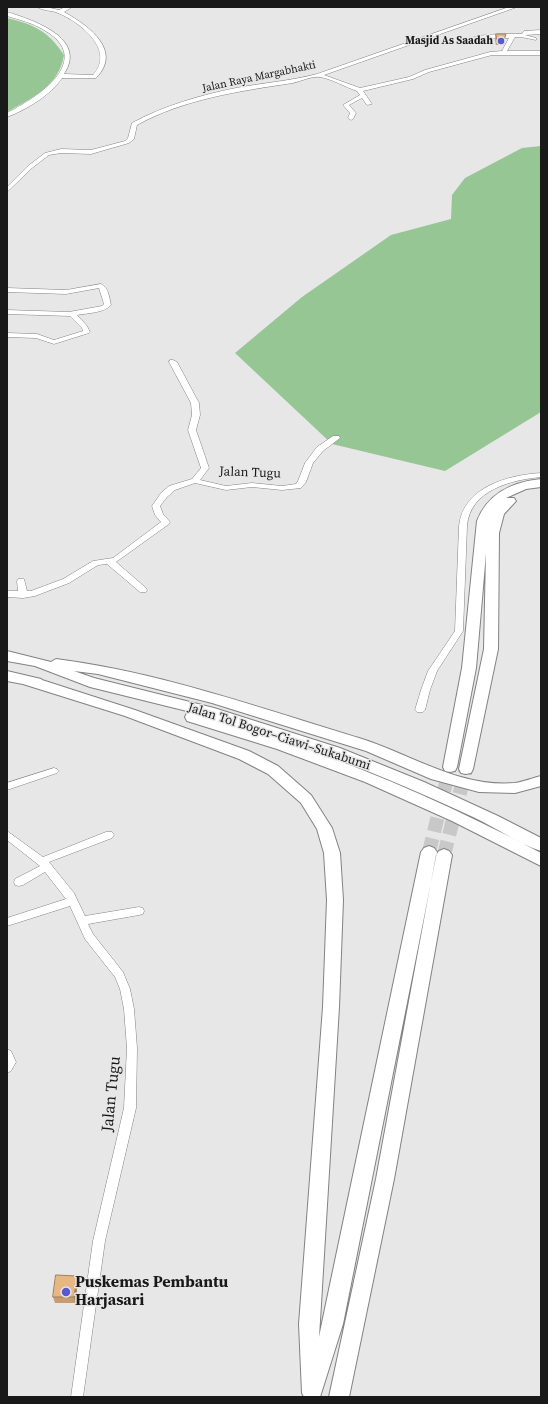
<!DOCTYPE html>
<html>
<head>
<meta charset="utf-8">
<style>
	body { margin:0 }
	#map { position:relative; width:548px; height:1404px; overflow:hidden; background:#e7e7e8; font-family:"Source Serif 4",serif }
	canvas { display:block }
	.frame { position:absolute; inset:0; border:8px solid #19191a; pointer-events:none }
</style>
</head>
<body>
<div id="map">
<canvas width="548" height="1404"></canvas>
<div class="frame"></div>
</div>
<script>
const c = document.querySelector('canvas').getContext('2d');
c.lineJoin = 'round';
function paint(path, color) { c.fillStyle = color; c.fill(path, 'evenodd'); }
function trace(path, color, width, dash) { c.strokeStyle = color; c.lineWidth = width; c.lineCap = dash ? 'butt' : 'round'; c.setLineDash(dash || []); c.stroke(path); }
function drawText(font, color, halo, rows, align = 'center') {
  c.font = font + ' "Source Serif 4",serif'; c.lineWidth = 3; c.setLineDash([]); c.textBaseline = 'middle'; c.strokeStyle = halo; c.fillStyle = color; for (const [text, x, y, turn = 0] of rows) {
    c.save(); c.translate(x, y); c.rotate((+turn || 0) * Math.PI / 180); c.textAlign = isNaN(turn) ? turn : align; if (halo) c.strokeText(text, 0, 0); c.fillText(text, 0, 0); c.restore();
  }
}
paint(new Path2D(`
	M7,18C35,25 48,31 64,55C59,86 32,98 7,112Z
	M541,146V412L445,471L332,444L235,353L302,297L391,235L451,219L452,195L465,178L522,148Z`), '#95c694');
trace(new Path2D(`
	M429,852L450,767
	M444,855L466,769`), '#c8c8c9', 14, [14, 7]);
const minor = new Path2D(`
	M37,7H46L59,10L65,7H72L64,12C86,24 124,50 96,78H62C51,95 26,110 7,117V113C37,98 96,60 44,30C33,23 20,20 7,16V12C33,20 88,38 64,74L93,75C116,50 80,22 58,13C51,10 43,11 37,7Z
	M509,7H517L324,75L360,88L409,77L425,70L490,52L502,51L509,38H491L467,43L464,41C478,33 506,34 522,34L524,31L541,30V34L525,35L536,38V40L521,37H515L507,51H541V55H492L429,72L413,79L363,91L372,104L367,105L362,98L349,105L356,113L353,119L351,120L348,118L350,113L343,105L360,95L357,91C345,87 332,79 320,77C312,76 301,81 293,83C240,91 184,99 137,125L134,139L129,143L91,154L61,153L49,155L32,168L7,192V187L28,166L45,153L61,149L91,150L125,141L128,138L132,123C163,106 201,95 236,88C263,83 290,81 317,74Z
	M101,284C109,288 109,297 111,305C104,313 88,313 77,315L87,326L90,332L89,333L54,344L36,338L7,337V333L37,334L54,340L83,331L82,328L70,316L7,314V310L69,312L102,306L104,304L99,288L66,294L7,292V288L66,290Z
	M170,360H173L177,362L199,403L200,415L196,430L209,468L200,480L226,486L252,483L282,486L296,484L298,481L305,463L317,447L333,436H339L340,438L323,451L313,463L306,482L301,488L282,490L252,487L226,490L195,483L175,490L167,497L160,506L163,514L170,522L169,524L116,562L146,588L147,590L146,592H140L107,564L98,565L69,583L35,596L23,598L7,597V591H18L17,581L18,579H24L27,591H31L63,579L93,561L113,558L161,522L155,515L152,506L161,493L169,486L192,479L201,468L188,430L192,415L191,403L169,362Z
	M541,473V477C511,480 470,490 467,526L463,631L437,671L430,690L425,710L423,712H417L415,710L421,690L428,671L455,631L459,526C463,487 508,475 541,473Z
	M54,768L57,769L59,771L57,773L7,790V783Z
	M7,831L43,857L106,832H112L114,835L112,838L49,862L74,893L85,916L139,907L143,908L144,911L143,914L139,915L88,924L93,934L123,972L130,989L134,1009L137,1048L136,1108L105,1241L83,1397H71L93,1241L124,1108L127,1048L124,1009L120,989L115,977L85,939L70,906L7,926V918L66,899L45,872L23,885L19,886L15,885L14,882L15,879L40,866L7,840Z
	M7,1049L11,1051L16,1062L11,1071L7,1073Z`);
const highway = new Path2D(`
	M541,479V487L526,489L506,498H514L516,501L504,514L499,533L498,649L473,769L471,773L466,774L461,773L459,769L484,649L486,553L476,668L457,767L455,771L450,772L445,771L443,767L462,668L477,521C488,493 512,482 541,479Z
	M7,651L51,662L56,659C159,672 260,708 359,738C411,754 459,788 515,783C523,782 533,778 541,776V786L515,793L479,792L431,779L366,751L212,703L98,674L74,671L94,678L214,708L340,748L424,782L498,816L541,838V851C517,843 495,827 473,817C415,790 357,765 297,745C381,775 462,811 541,853V866L452,821L365,782L277,749L187,721L185,717L187,713L191,712L90,687L35,666L7,661Z
	M7,671L41,679L42,680L135,710L249,751L278,766L311,795L332,828L340,853L343,900L339,1007L319,1337L421,852L424,848L429,846L434,848L437,852L343,1324L320,1397H304L302,1393L299,1324L323,1007L327,900L324,853L317,829L301,803L268,774L239,759L125,716L23,684L7,681Z
	M444,849L449,851L452,855L394,1179L349,1397H329L376,1179L436,855L439,851Z`);
trace(minor, '#828283', 1);
trace(highway, '#828283', 2);
paint(minor, '#fff');
paint(highway, '#fff');
paint(new Path2D(`
	M496,34L505,40L504,45H496L495,40Z
	M77,1276L78,1282L75,1303H55L53,1297Z`), '#c69d71');
paint(new Path2D(`
	M77,1276L78,1282L75,1303L74,1297Z`), '#a17f5c');
const building = new Path2D(`
	M496,34H506L504,40H497Z
	M56,1275L77,1276L74,1297H53Z`);
paint(building, '#e6b683');
trace(building, '#a17f5c', 1);
for (const [x, y, r, color] of [
	[501,41,4,"#5858d0"],
	[66,1292,5,"#5858d0"]
]) { const dot = new Path2D(); dot.arc(x, y, r, 0, 2 * Math.PI); c.fillStyle = color; c.fill(dot); trace(dot, '#e7e7e8', 1.5); }
drawText('bold 11px', '#19191a', '#e7e7e8', [
	["Masjid As Saadah",493,41]
], 'right');
drawText('11px', '#19191a', '#e7e7e8', [
	["Jalan Raya Margabhakti",259,77,-12]
]);
drawText('13px', '#19191a', '#e7e7e8', [
	["Jalan Tugu",250,473,2],
	["Jalan Tol Bogor–Ciawi–Sukabumi",279,737,18]
]);
drawText('16px', '#19191a', '#e7e7e8', [
	["Jalan Tugu",112,1094,-84]
]);
drawText('bold 16px', '#19191a', '#e7e7e8', [
	["Puskemas Pembantu",75,1283],
	["Harjasari",75,1301]
], 'left');
</script>
</body>
</html>
